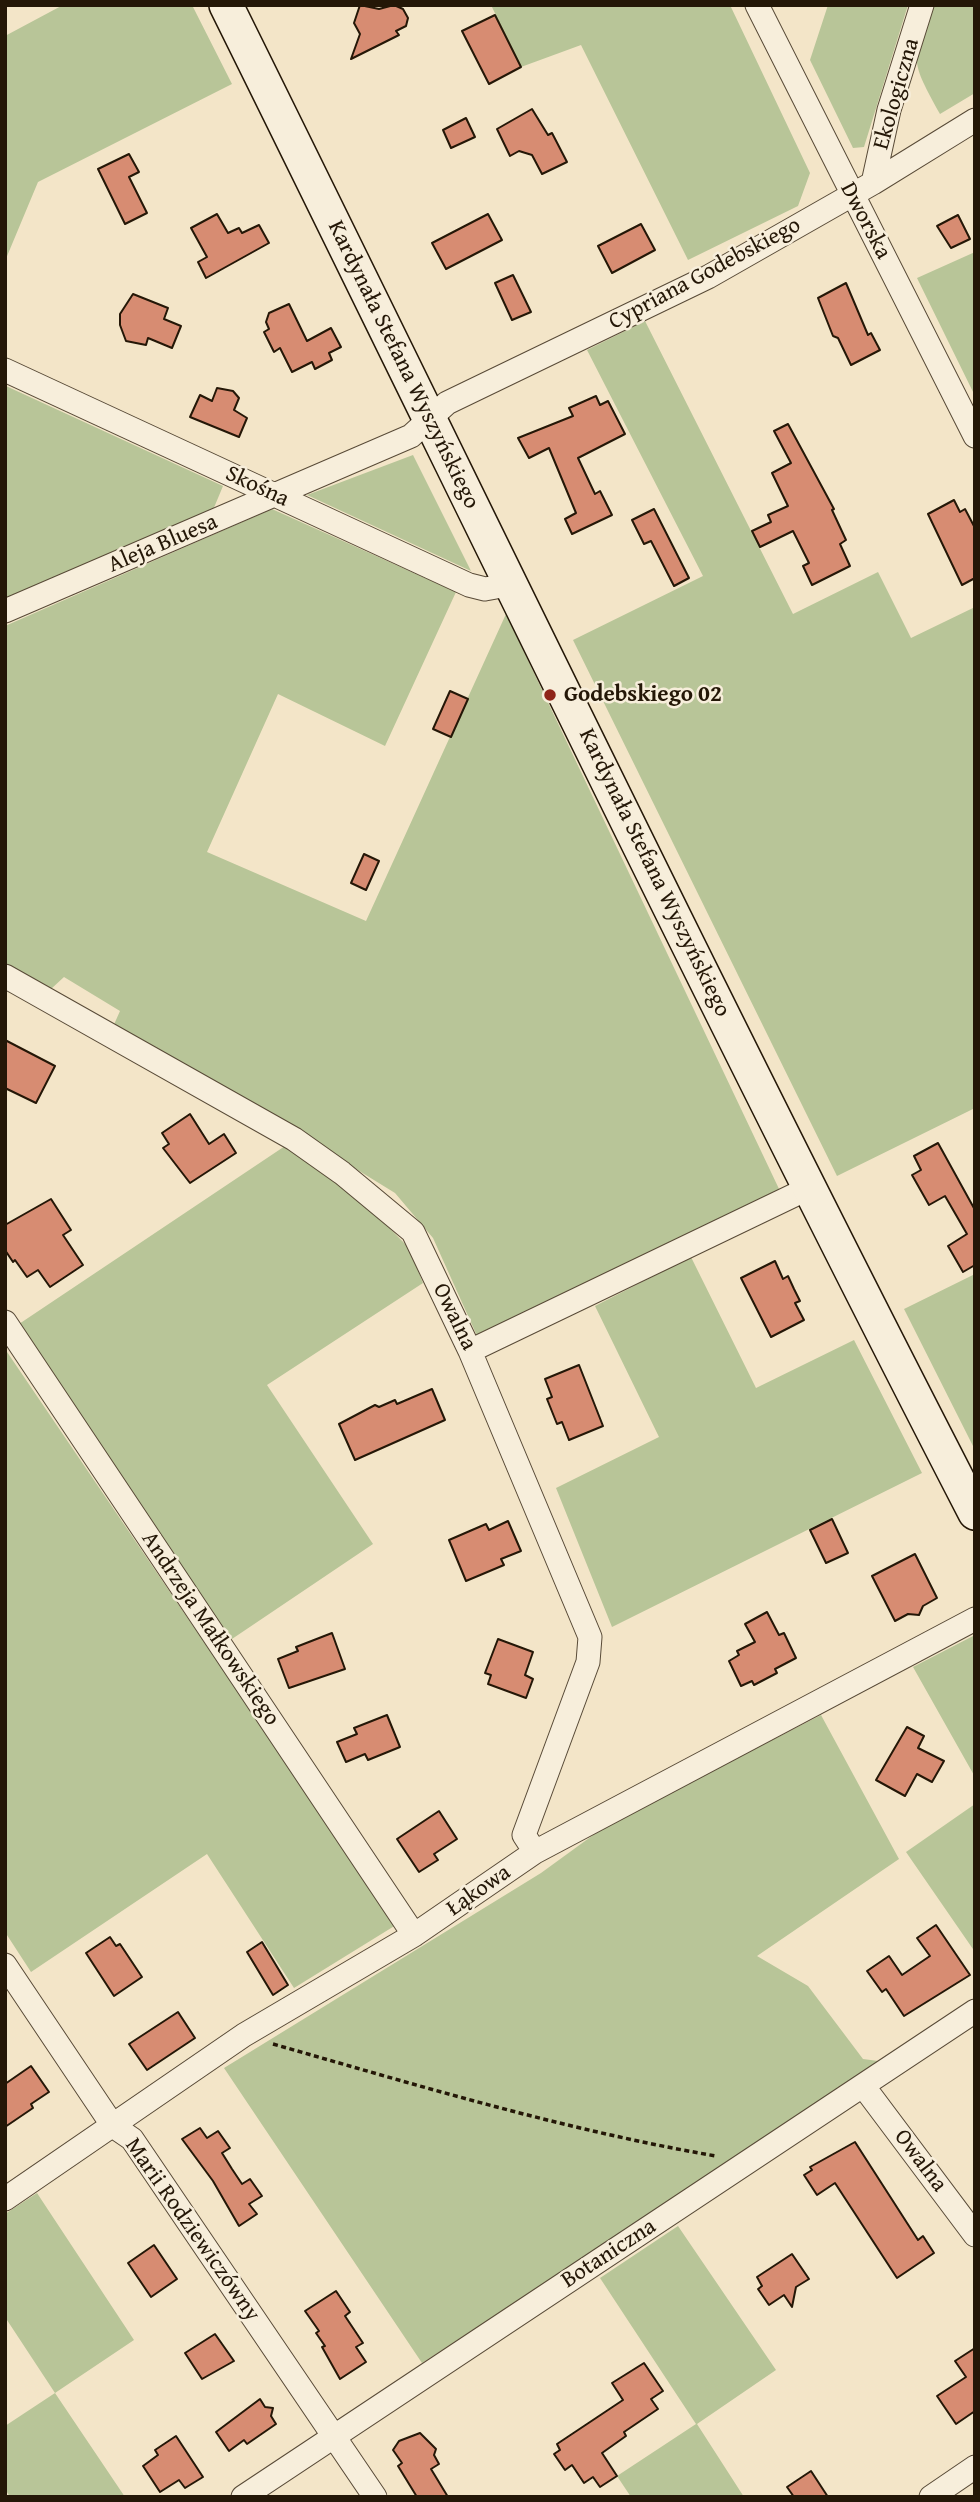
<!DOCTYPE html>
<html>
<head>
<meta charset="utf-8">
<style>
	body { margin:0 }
	#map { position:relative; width:980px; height:2502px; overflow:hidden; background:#f3e5c8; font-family:"Gentium Book Plus",serif }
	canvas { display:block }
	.frame { position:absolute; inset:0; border:7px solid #241707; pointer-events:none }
</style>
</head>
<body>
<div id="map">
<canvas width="980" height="2502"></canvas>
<div class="frame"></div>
</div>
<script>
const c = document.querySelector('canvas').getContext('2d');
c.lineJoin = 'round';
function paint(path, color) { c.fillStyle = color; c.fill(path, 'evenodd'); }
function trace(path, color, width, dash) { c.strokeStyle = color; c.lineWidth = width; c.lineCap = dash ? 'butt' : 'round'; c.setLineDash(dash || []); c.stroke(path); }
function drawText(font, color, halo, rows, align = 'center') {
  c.font = font + ' "Gentium Book Plus",serif'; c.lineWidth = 5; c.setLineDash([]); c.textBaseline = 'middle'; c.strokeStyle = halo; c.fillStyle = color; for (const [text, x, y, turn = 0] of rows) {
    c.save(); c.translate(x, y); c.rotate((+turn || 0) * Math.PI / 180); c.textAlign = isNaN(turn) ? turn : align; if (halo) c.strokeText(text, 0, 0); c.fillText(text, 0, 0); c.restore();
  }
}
paint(new Path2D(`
	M63,5H192L232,84L38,182L5,261V36Z
	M491,5H730L810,173L798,206L688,260L581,45L521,67Z
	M828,5H908L864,147L853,148L810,60Z
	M930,5H975V93L940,114C911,60 911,64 930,5Z
	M975,252V396L917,278Z
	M645,321L793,614L878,572L911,638L975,607V1108L837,1176L573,640L703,576L587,350Z
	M6,386L223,486L213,510L5,599Z
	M413,455L471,571L307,495Z
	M272,509L456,592L385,746L278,694L207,852L366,921L506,614L780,1191L478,1338L433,1238L395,1193L291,1129L112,1029L120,1011L64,977L51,989L5,965V626Z
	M285,1146L367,1205L409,1248L423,1283L267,1385L373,1544L229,1641L19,1324Z
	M691,1257L756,1388L854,1340L922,1473L612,1627L556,1488L659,1437L595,1306Z
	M975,1274V1450L904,1309Z
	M5,1349L396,1925L294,1988L207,1854L31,1972L5,1932Z
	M975,1635V1777L913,1667Z
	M821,1715L899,1859L757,1956L808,1986L863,2059L886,2062L422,2363L224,2068L541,1873L607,1825Z
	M975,1804V1952L906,1852Z
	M37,2193L134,2340L55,2393L125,2497H10L5,2489V2426L55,2393L5,2317V2214Z
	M678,2226L776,2370L697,2424L744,2497H631L617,2476L696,2424L600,2278Z`), '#b8c598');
const building = new Path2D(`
	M360,5L379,9L394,5L403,9L408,18L406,26L396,31L399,35L351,59L360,34L354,23Z
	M495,15L521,67L489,84L462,31Z
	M532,109L548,135L552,133L567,162L542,174L532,155L519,151L510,156L497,129Z
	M466,118L475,137L451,148L443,130Z
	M129,154L139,172L129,177L147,213L125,224L98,169Z
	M217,214L228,233L239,228L242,233L259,225L269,243L206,278L198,262L207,257L191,228Z
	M488,214L502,240L446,269L432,243Z
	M958,215L970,239L951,248L937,226Z
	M641,224L655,250L612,273L598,246Z
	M513,275L531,312L512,320L495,283Z
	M846,283L868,335L871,333L880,350L851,365L838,338L833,336L818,298Z
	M133,294L168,308L164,319L181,326L172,348L148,338L146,345L126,341L120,325V314Z
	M289,304L307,341L331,328L341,347L329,353L332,360L315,369L312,362L292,372L280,348L274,352L264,332L269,329L266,322L269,313Z
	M217,388L233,391L239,398L234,410L247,418L239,437L190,417L200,395L212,401Z
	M596,396L600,405L608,401L625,434L578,458L595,494L600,491L612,515L572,534L565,519L576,513L549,448L529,458L518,438L573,416L569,408Z
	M788,424L834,509L832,510L846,540L840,544L850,566L812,585L803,566L809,563L793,531L760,547L752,531L771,522L768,515L788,506L772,473L791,463L774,431Z
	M954,500L960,512L965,509L975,528V578L962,585L928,514Z
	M654,509L689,578L674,586L651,541L644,544L632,520Z
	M450,691L468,699L451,737L433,729Z
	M364,854L379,861L366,890L351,883Z
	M5,1040L55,1066L36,1103L5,1088Z
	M190,1114L209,1144L224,1134L236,1153L190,1183L163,1148L169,1144L162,1133Z
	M938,1143L975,1210V1265L963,1272L948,1246L967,1234L945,1196L929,1205L912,1175L921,1170L914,1156Z
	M51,1199L71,1230L63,1235L83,1265L50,1287L38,1270L27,1277L15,1260L13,1262L5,1250V1225Z
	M775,1261L783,1279L788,1276L794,1289L800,1301L795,1303L804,1320L771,1337L741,1278Z
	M579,1365L603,1426L569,1440L562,1422L557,1424L547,1399L552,1397L545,1379Z
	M432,1389L445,1420L355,1460L339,1424L375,1405L379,1407L395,1400L397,1404Z
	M832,1519L848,1553L826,1563L810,1530Z
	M508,1521L521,1551L501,1559L504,1565L466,1581L449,1540L486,1524L489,1530Z
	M915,1554L937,1598L923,1606L919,1615L908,1614L895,1621L872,1576Z
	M767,1612L779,1635L784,1633L796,1658L775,1669L777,1673L754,1685L752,1681L741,1686L729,1661L739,1655L737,1651L755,1642L745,1624Z
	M332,1633L345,1669L289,1688L278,1659L298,1651L296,1647Z
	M498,1639L533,1652L525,1675L533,1679L526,1698L488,1684L491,1675L485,1673Z
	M387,1715L400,1747L368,1760L365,1754L346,1762L337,1742L357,1734L354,1728Z
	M907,1727L924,1736L918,1748L944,1761L932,1782L917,1774L905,1796L876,1780Z
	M439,1811L457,1839L434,1854L438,1860L419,1872L397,1839Z
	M936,1925L970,1975L904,2016L886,1989L882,1992L867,1971L889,1956L902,1975L930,1956L917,1938Z
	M110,1937L116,1946L120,1944L142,1977L114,1996L86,1953Z
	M262,1942L288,1985L273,1995L247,1952Z
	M178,2012L195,2038L147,2070L129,2044Z
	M31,2066L49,2092L31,2104L33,2108L5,2127V2084Z
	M200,2128L207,2138L218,2131L230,2148L222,2153L232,2169L242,2184L250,2179L262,2196L249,2204L257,2214L239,2226L213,2181L182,2139Z
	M855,2142L918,2240L923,2236L934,2253L897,2278L835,2183L817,2195L804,2175L812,2170L810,2167Z
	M154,2245L177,2279L151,2297L128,2263Z
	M792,2254L809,2279L796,2287L792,2307L784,2295L769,2305L758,2289L762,2286L757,2277Z
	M336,2291L350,2312L345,2316L363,2343L356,2347L366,2362L340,2379L322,2347L325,2346L316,2333L319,2331L305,2311Z
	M215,2334L234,2361L202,2379L185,2353Z
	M975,2348V2411L956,2424L937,2396L966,2377L955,2361Z
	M644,2363L663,2391L651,2399L658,2409L624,2432L626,2436L602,2453L617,2476L600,2487L593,2477L584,2483L572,2465L565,2470L554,2454L560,2450L557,2444L623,2400L612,2383Z
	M260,2399L265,2407L273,2408L271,2416L276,2424L247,2444L244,2440L229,2451L216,2432Z
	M420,2433L436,2449L434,2455L439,2464L431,2469L448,2497H417L398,2466L402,2463L393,2450L399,2441Z
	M176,2436L203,2477L185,2488L179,2480L160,2492L143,2466L158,2455L155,2450Z
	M811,2471L828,2497H794L787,2487Z`);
paint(building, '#d78c72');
trace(building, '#241707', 2);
const street = new Path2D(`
	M757,5L975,436
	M873,183L889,110L922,5
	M5,370L469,585L485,589L513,584
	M5,611L411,436L447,403L708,277L873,183L975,120
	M5,976L294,1139L342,1173L413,1232L470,1351L590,1637L588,1662L524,1835L535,1852
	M5,1322L414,1935
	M470,1351L807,1189
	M5,1965L113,2126L132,2139L375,2497
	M864,2087L975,2235
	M5,2199L244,2035L414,1935L535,1852L975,1619
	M243,2497L975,2011
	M931,2497L975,2467`);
const secondary = new Path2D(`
	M226,5C475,508 717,1014 975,1513`);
trace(street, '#584a37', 25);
trace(secondary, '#241707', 36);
trace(new Path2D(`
	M273,2044C420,2086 565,2130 716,2156`), '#241707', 3.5, [5, 3.5]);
trace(street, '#f7eedb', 23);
trace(secondary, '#f7eedb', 33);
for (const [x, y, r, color] of [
	[550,695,7,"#8f2418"]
]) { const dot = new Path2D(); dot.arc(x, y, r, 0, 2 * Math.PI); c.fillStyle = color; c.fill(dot); trace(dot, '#f7eedb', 2.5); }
drawText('23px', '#241707', '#f7eedb', [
	["Ekologiczna",897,94,-74],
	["Dworska",865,221,62],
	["Cypriana Godebskiego",705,274,-28],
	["Kardynała Stefana Wyszyńskiego",403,365,64],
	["Skośna",257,487,25],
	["Aleja Bluesa",163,544,-23],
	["Kardynała Stefana Wyszyńskiego",654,873,64],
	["Owalna",454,1317,64],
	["Andrzeja Małkowskiego",210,1629,56],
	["Łąkowa",479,1891,-35],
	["Owalna",920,2161,53],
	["Marii Rodziewiczówny",192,2230,55],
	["Botaniczna",609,2254,-33]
]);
drawText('bold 23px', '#241707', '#f7eedb', [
	["Godebskiego 02",564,695]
], 'left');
</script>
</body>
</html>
